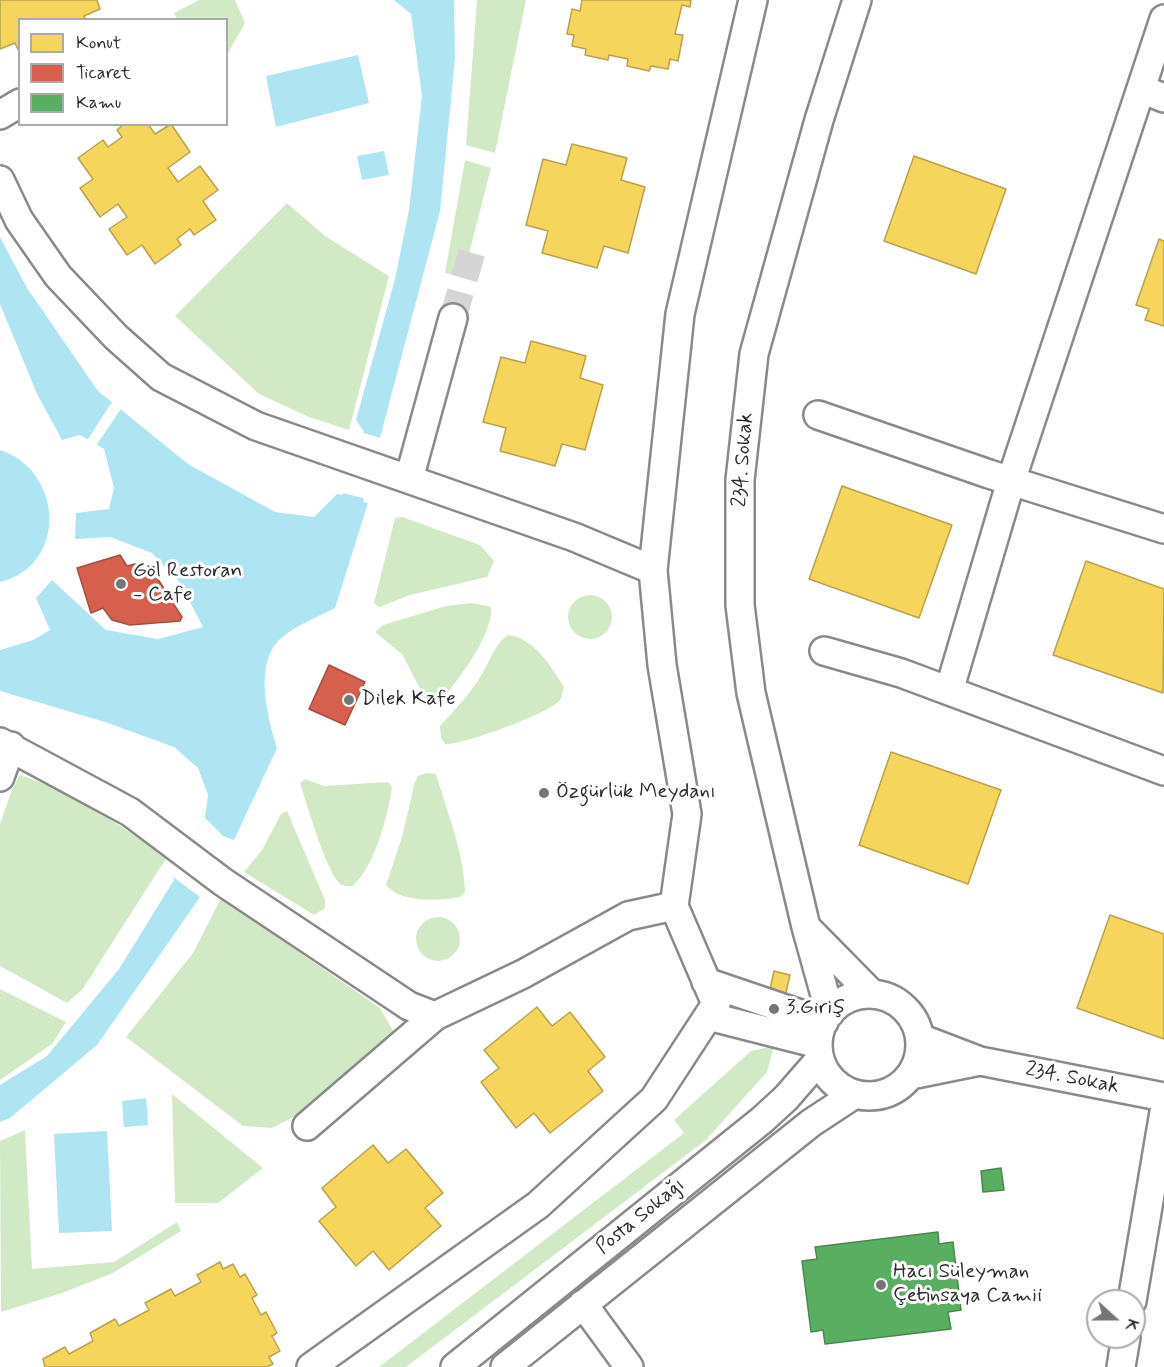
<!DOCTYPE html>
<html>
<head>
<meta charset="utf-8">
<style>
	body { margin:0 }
	#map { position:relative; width:1164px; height:1367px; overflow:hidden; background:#fff; font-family:Mynerve,sans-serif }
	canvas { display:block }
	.legend { position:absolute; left:18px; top:18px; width:210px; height:108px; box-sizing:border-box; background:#fff; border:2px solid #aaa; margin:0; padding:8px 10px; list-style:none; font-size:18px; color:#2b2b2b }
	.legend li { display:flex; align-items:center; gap:12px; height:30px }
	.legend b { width:30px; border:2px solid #aaa }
	.north { position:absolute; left:1086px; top:1289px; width:60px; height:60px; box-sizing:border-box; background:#fff; border:2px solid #aaa; border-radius:50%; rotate:111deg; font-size:16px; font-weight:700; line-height:24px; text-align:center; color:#2b2b2b }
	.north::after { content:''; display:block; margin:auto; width:21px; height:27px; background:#757575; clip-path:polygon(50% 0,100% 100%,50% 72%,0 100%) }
</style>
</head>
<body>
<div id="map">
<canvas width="1164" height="1367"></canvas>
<ul class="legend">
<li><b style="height:16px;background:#f6d55c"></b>Konut</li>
<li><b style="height:16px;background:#d6604d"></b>Ticaret</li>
<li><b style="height:16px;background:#5aae61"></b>Kamu</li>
</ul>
<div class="north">K</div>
</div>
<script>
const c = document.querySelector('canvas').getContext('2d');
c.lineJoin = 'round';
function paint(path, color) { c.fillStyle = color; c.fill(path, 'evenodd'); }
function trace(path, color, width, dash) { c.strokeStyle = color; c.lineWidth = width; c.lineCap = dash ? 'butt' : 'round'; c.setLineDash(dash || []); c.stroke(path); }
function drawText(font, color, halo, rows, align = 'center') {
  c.font = font + ' Mynerve,sans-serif'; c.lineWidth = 6; c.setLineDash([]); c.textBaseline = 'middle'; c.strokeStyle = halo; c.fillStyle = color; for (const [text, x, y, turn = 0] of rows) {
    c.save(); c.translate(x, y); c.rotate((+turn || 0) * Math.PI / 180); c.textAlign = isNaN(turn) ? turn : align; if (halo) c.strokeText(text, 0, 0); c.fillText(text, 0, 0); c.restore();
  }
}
paint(new Path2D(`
	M199,0H235L245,23L227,55L226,20L177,19L174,13Z
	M477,0H526L495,153L466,145Z
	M465,160L491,168L463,277L445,273Z
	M287,203L325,236L389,276L349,430L309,417L259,394L175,316Z
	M402,517L480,545L494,561L487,577L410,595L379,607L374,603L395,518Z
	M568 617a22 22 0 1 1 44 0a22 22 0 1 1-44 0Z
	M472,603L491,607C494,636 454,685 436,707L429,706L402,654L375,632L383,625L446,606Z
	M508,635C534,638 551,666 564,687C563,691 562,697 560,700C551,713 460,746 445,744L441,738L440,726C453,712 466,698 477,682C488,667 493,645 508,635Z
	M427,773L436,774C447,812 464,852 465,892L460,897C439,901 400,903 386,885L402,837L415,782L418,776Z
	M20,775L72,794L167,857L82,990L67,1003L0,966V824L12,789Z
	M305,779L324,786L388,782L392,787C388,816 374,869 352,886C349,886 344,886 342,885C328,878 306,802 300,783Z
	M287,811L325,900V908L314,915L244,872L262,850L281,814Z
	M221,898L380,1008L395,1034L294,1117L271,1128L243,1126L126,1037L193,953Z
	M416 939a22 22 0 1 1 44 0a22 22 0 1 1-44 0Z
	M0,989L66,1022L52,1044L0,1080Z
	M774,1046L767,1072L706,1140L406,1367H379L684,1133L674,1120L751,1051Z
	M172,1094L263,1168L218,1203H175Z
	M25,1130L32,1269L114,1262L177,1222L181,1231L113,1273L62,1293L1,1312L0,1141Z`), '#d1eac5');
paint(new Path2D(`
	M394,0H454L455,59L440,211L363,502L368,503L335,608C317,617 292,627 278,641C254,667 268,719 277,748L234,840L200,897L97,1045L10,1118L0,1122V1085L47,1056L119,969L174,880L173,877L205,818L208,795L198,768L174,747L105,722L0,691V650L33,640L50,630L36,598L52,580L106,630L158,639L203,627L180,583L152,553L110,537L75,539L76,513L109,509L114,488L104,449L80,435L62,440L37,394L0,304V237L27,288L98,391L188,464L275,512L314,517L337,494L342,495L346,490L364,432L356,420L395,279L409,210L422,96L411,14Z
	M358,55L369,103L276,127L266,76Z
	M384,151L389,175L362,180L357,156Z
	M0,450C64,471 68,566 0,582Z
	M146,1098L148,1125L124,1127L122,1101Z
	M107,1131L112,1231L59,1233L54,1134Z`), '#afe4f2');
paint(new Path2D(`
	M112,402L121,409L95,447L86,442Z
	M360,432L384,439L367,499L343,493Z
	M205,818L223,836L234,840V846L205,894L200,897L173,877Z`), '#fff');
const homes = new Path2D(`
	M0,0H97L100,9L84,16L85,20H20V54L15,43L0,49Z
	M582,0H691L690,7L682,5L675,34L683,35L678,61L670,59L668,69L651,66L649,71L627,66L628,59L609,55L608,60L585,55L586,49L572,46L574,35L567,34L572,9L580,11Z
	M124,124H148L155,134L171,124L190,152L168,168L178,182L200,166L218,190L203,201L216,220L194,235L190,229L177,239L181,245L155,264L142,245L127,255L109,229L127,217L118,204L100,217L80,188L93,179L78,158L103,140L108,147L122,137L117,130Z
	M572,144L627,158L621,180L645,187L628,253L604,246L597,268L542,253L548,231L526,225L543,159L566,165Z
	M914,156L1006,189L976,274L884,241Z
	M1159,239L1164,241V326L1145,320L1149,309L1136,305Z
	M531,341L586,356L580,378L603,385L585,450L562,444L555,466L500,451L506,428L483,422L501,357L525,363Z
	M842,486L952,525L919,618L809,579Z
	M1086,561L1164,589L1163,693L1053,655Z
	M891,752L1001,790L968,884L859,845Z
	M1110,915L1164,934V1039L1077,1008Z
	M774,971L790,975L774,1046L758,1042Z
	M537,1007L552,1026L570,1012L605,1057L588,1071L603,1091L550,1133L534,1113L516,1128L481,1082L499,1068L484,1050Z
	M373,1145L388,1163L406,1149L443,1193L425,1208L441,1226L389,1270L373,1251L356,1266L319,1221L336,1207L322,1188Z
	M220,1262L223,1269L233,1264L240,1277L245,1274L257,1295L252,1298L261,1315L266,1312L277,1333L272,1336L280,1351L269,1357L273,1364L267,1367H45L43,1359L65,1347L69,1354L93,1341L90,1333L115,1319L119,1326L149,1310L145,1303L171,1289L175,1296L201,1282L197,1275Z`);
paint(homes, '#f6d55c');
trace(homes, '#b9a24d', 1.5);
const shops = new Path2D(`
	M120,555L127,566L135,564L146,566L154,573L182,617L180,621L130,625L112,620L103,608L91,613L77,568Z
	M329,665L365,682L345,725L309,709Z`);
paint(shops, '#d6604d');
trace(shops, '#a35043', 1.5);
const public = new Path2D(`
	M1001,1168L1004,1190L983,1192L981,1171Z
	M938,1232L939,1244L953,1242L961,1310L948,1312L951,1329L825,1344L823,1330L811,1332L802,1261L817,1259L815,1247Z`);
paint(public, '#5aae61');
trace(public, '#4c8751', 1.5);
trace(new Path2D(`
	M453,318L472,252`), '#d5d5d5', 27, [27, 14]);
const minor = new Path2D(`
	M1141,89L1164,98
	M0,115L20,103
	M0,180L19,220L58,276L116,337L161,377L256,426L574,537L653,570
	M818,415L989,474L1164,529
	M409,479L453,318
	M824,651L901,673L1164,771
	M949,691L1011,481L1164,19
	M0,742L130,812L223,882L409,1006L435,1016L523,974L628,916L674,906
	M0,777L11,746
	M807,928L872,994
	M706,982L824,1022
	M818 1045a51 51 0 1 1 102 0a51 51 0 1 1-102 0Z
	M830,1013L806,927L751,693L740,605V480L754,354L819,120L857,0
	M708,1016L818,1044
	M920,1038L980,1061L1164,1097
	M911,1075L980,1061
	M307,1126L435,1016
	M1132,1301L1164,1112
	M583,1304L629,1367
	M311,1367L538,1205L654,1099L716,1004L674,906L687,814L662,665L653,570L680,314L753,0
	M455,1367L762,1120L786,1098L820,1059
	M505,1367L811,1123L855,1094
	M1121,1367L1126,1337`);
trace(minor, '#8a8a8a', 32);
trace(minor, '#fff', 27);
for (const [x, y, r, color] of [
	[121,584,6,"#757575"],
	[349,700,6,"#757575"],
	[544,793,6,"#757575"],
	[774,1009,6,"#757575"],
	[881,1285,6,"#757575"]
]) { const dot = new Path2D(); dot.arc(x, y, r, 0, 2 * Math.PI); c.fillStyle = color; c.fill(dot); trace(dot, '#fff', 2); }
drawText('21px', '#2b2b2b', '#fff', [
	["234. Sokak",744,460,-86],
	["234. Sokak",1072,1079,11],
	["Posta Sokağı",641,1217,-39]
]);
drawText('21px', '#2b2b2b', '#fff', [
	["Göl Restoran",133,572],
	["- Cafe",133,596],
	["Dilek Kafe",361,700],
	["Özgürlük Meydanı",556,793],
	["3.Giriş",786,1009],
	["Hacı Süleyman",893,1273],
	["Çetinsaya Camii",893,1297]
], 'left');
</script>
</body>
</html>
